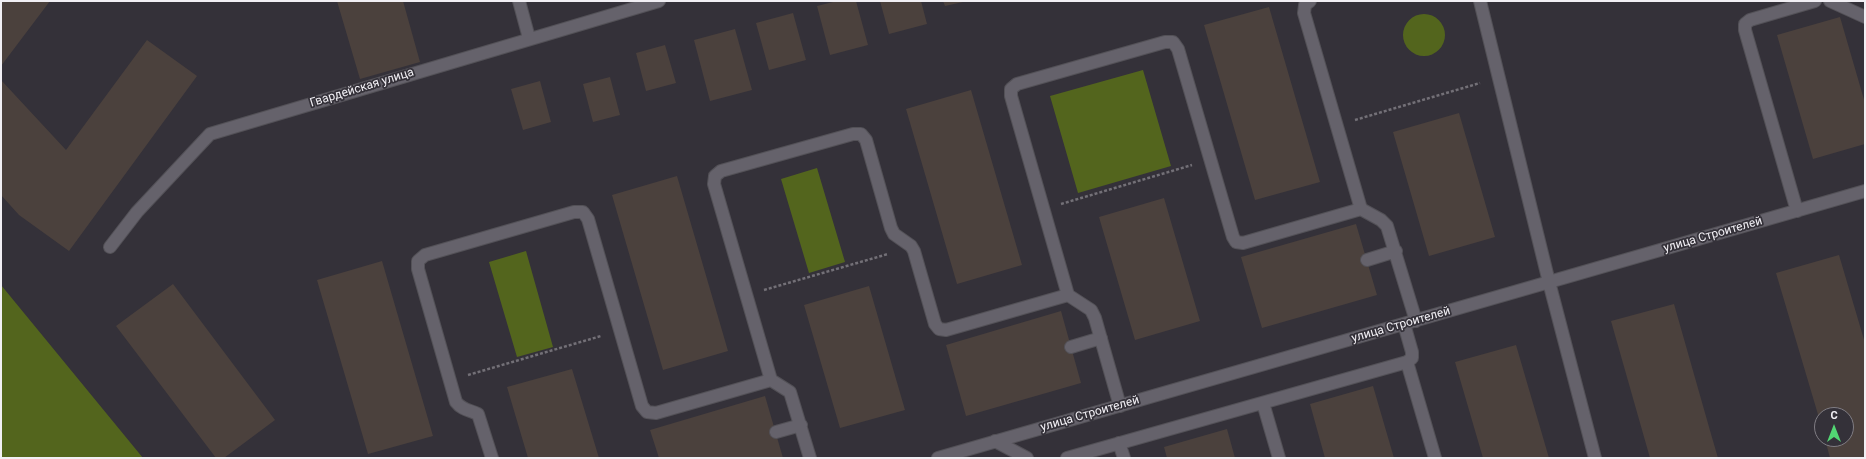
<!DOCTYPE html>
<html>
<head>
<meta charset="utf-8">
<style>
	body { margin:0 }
	#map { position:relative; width:1866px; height:459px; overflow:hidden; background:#343139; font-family:Roboto,sans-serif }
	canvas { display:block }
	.frame { position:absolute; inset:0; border:2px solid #f1eff4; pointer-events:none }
	.north { position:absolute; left:1814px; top:407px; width:40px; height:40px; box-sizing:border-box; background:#343139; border:1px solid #807d84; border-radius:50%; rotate:0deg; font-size:11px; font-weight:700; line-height:16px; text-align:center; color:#f1eff4 }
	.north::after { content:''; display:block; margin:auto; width:14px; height:18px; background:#52d673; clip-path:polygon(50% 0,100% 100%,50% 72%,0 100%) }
</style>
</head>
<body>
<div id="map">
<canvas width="1866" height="459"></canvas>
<div class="frame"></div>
<div class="north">С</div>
</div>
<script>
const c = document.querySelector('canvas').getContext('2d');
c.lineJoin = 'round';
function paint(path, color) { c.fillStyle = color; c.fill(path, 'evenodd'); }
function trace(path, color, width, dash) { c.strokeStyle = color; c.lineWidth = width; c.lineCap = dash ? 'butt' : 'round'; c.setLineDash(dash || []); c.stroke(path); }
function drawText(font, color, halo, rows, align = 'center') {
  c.font = font + ' Roboto,sans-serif'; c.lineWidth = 3.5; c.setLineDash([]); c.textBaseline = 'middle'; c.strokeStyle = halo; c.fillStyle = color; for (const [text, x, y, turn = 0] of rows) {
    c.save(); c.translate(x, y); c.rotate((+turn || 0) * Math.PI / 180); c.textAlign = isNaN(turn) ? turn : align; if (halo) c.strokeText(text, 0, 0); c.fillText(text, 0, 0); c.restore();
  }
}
paint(new Path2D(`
	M1403 35a21 21 0 1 1 42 0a21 21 0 1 1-42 0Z
	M1143,70L1171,166L1078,193L1050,96Z
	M817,168L845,262L809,273L781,179Z
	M526,251L553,347L517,357L489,262Z
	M1,285L143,458H1Z`), '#53651d');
paint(new Path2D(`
	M1,1H50L1,66Z
	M337,1H403L420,62L360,79Z
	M837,1H856L868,45L830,55L817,6Z
	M880,1H921L927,24L889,34Z
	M943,1H963V2L945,6Z
	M1269,7L1320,182L1255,200L1204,25Z
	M793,13L806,60L769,70L756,23Z
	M1840,17L1865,103V144L1813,159L1777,35Z
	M735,29L752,90L710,101L694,40Z
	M147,40L197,76L69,251L19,215L1,195V80L66,150Z
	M665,45L676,83L646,91L636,53Z
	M610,77L620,115L593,122L583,84Z
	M540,81L551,122L523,130L511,89Z
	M971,90L1022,265L957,284L906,109Z
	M1459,113L1495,237L1429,256L1393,132Z
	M677,176L728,351L663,370L612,195Z
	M1164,198L1200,321L1135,340L1099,217Z
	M1356,224L1377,295L1262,328L1241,257Z
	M1839,255L1865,343V458H1830L1825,439H1846V415H1822V428L1776,273Z
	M382,261L433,436L368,454L317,280Z
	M173,284L275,420L224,458H216L116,326Z
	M869,286L905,410L840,428L804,305Z
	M1674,304L1711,434L1718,458H1650L1611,321Z
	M1061,311L1081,383L966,416L946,345Z
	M1516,345L1549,458H1483L1455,362Z
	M572,369L599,458H528L507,387Z
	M1373,386L1394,458H1325L1310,404Z
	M765,396L783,458H659L650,430Z
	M1227,429L1235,458H1167L1164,447Z`), '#4b413d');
const minor = new Path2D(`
	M519,1L529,38
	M1310,1L1305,5L1304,13L1361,209L1381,220L1387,226L1416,321
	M1480,1L1549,282L1595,458
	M1830,1L1865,17
	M1797,211L1745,30V24L1750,20L1815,1
	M110,247L137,212L210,134L659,1
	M1367,260L1396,251
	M1071,347L1101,338
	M1407,362L1435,458
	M1263,403L1279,458
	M1120,406L1095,318L1091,310L1068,295L1011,96V89L1017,84L1165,42H1173L1178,49L1233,237L1236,242L1243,243L1361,209
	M776,432L801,425
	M995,441L1027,458
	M1119,443L1124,458
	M492,458L478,414C470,410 462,410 456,402L418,269V261L425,255L574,212H583L588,219L642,406L647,412L656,413L771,380
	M810,458L790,392L771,380L714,184L715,176L721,171L853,134H861L866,140L891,228L894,234L911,246L914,251L935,324L939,329L946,330L1068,295
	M938,458L1865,191
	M1067,458L1407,362L1412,358V352L1404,324`);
trace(minor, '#535157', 14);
trace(new Path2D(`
	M1355,120L1480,83
	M1061,204L1192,165
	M764,290L888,254
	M468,375L601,336`), '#737077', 2.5, [3, 2]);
trace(minor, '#65626b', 12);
drawText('12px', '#f1eff4', '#343139', [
	["Гвардейская улица",362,88,-17],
	["улица Строителей",1713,235,-16],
	["улица Строителей",1401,325,-16],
	["улица Строителей",1090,414,-16]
]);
</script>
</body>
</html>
